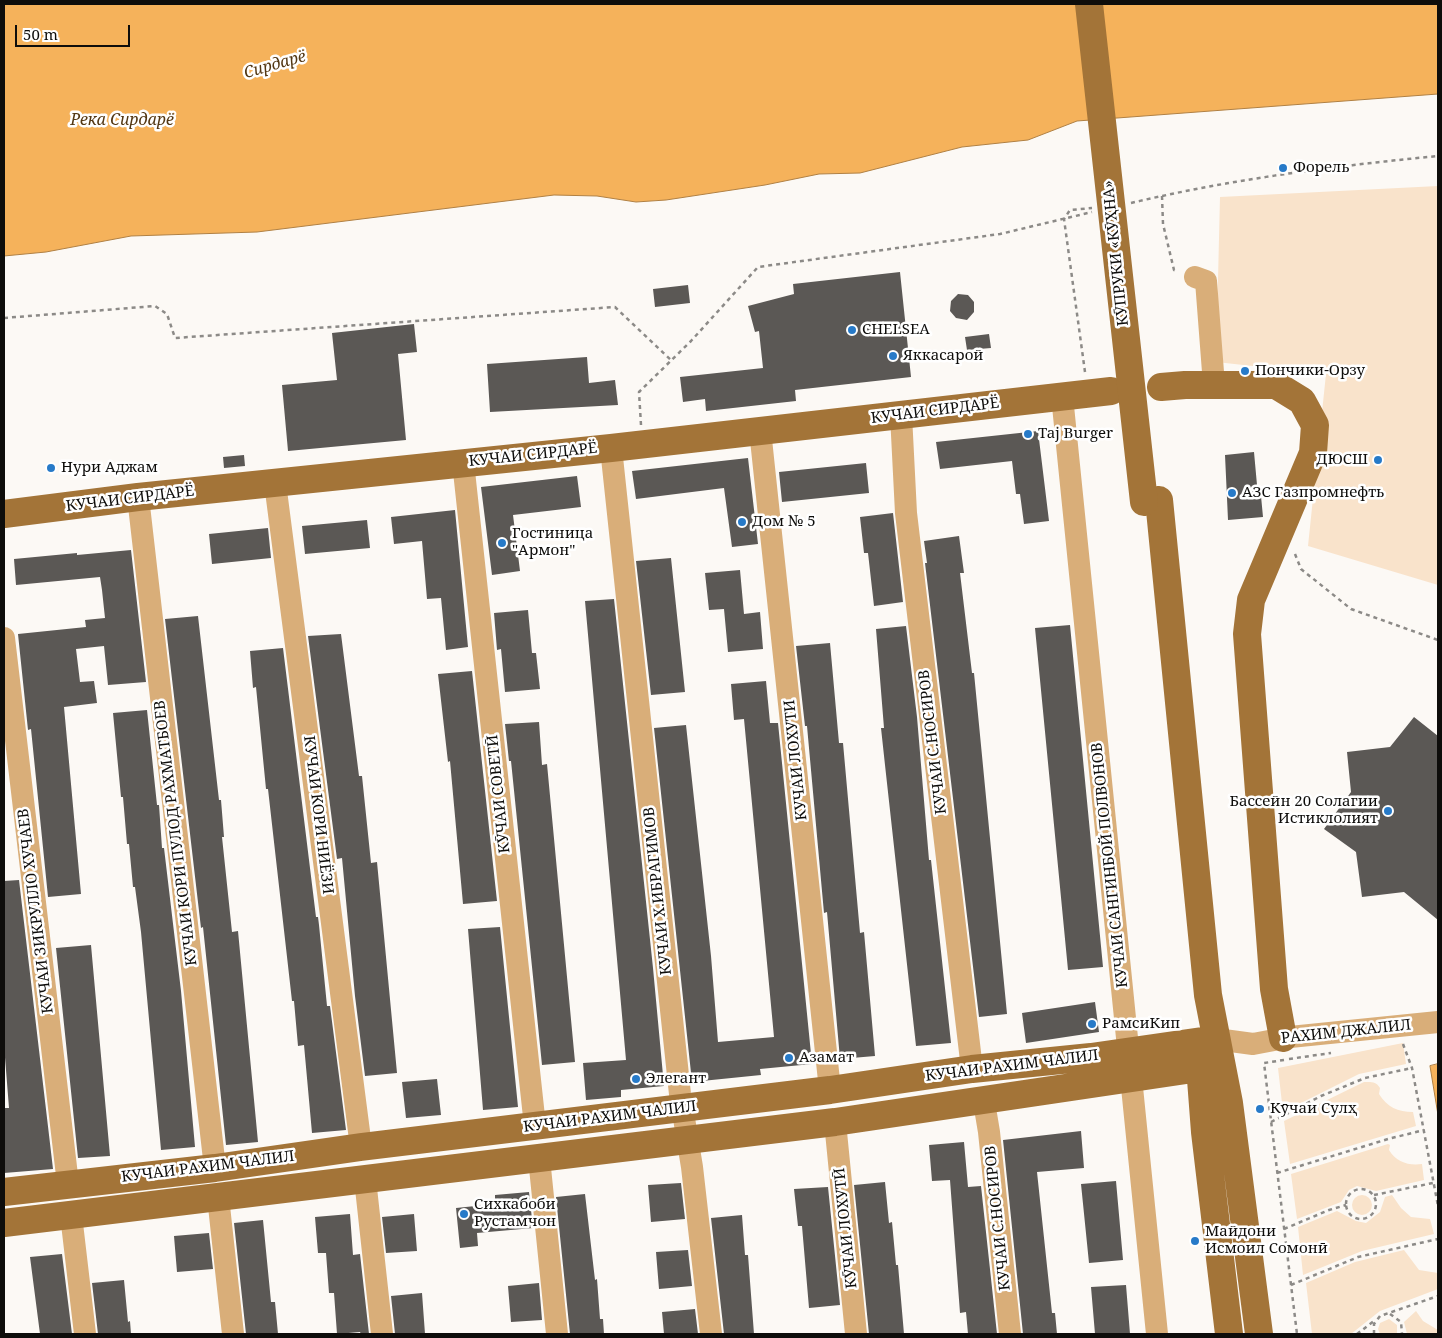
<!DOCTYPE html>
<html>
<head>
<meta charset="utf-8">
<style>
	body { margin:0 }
	#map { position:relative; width:1442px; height:1338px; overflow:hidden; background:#fcf9f5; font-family:"Noto Serif",serif }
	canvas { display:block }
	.frame { position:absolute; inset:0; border:5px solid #0e0d0b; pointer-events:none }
	.scale { position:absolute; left:15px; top:25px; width:115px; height:22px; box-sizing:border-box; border:2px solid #0e0d0b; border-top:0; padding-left:6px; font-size:15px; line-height:18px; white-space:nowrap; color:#0e0d0b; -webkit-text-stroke:4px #fff; paint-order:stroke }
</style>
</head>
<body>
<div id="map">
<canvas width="1442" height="1338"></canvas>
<div class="frame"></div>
<div class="scale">50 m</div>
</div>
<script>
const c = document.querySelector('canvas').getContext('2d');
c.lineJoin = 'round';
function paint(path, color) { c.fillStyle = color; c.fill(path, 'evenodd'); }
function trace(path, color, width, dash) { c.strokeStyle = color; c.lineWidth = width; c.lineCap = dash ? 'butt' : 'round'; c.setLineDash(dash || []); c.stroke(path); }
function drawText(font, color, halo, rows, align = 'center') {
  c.font = font + ' "Noto Serif",serif'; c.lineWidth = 5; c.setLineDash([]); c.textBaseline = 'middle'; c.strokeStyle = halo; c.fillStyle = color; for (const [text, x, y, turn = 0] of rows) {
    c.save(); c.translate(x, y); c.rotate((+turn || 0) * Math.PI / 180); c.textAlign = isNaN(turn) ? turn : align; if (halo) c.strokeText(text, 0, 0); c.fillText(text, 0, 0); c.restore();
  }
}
paint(new Path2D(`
	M1438,186V585L1308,546L1326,374L1216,362L1220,197Z
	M1403,1043L1406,1064L1359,1074L1283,1112L1278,1068Z
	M1364,1082C1371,1082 1376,1081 1380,1088L1379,1094C1387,1107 1398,1112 1413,1112L1416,1126L1290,1164L1284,1121Z
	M1388,1144L1390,1145L1389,1150C1396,1162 1409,1166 1422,1164L1424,1180L1376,1191L1357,1186L1349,1190L1341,1202L1297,1219L1291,1174Z
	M1352 1205a10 10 0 1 1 20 0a10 10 0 1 1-20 0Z
	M1392,1195L1401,1208L1411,1217L1430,1219L1434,1234L1362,1251L1303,1275L1298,1227L1337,1211L1356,1221L1366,1223L1380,1212L1385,1197Z
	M1404,1250L1419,1270L1438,1273V1289L1380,1311L1351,1334H1312L1306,1283L1355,1262Z
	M1416,1311L1423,1321L1438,1330V1334H1407L1404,1322Z
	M1389,1319L1397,1325V1334H1380L1378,1329L1380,1323Z`), '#f9e3cb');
const water = new Path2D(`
	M4,4H1438V94L1077,121L1028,140L962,147L860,173L819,174L765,185L666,200L636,202L597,196L554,195L257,232L131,236L46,252L4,256Z
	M1438,1064V1115L1430,1066Z`);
paint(water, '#f5b25b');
trace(water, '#b08043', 1);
paint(new Path2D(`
	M900,272L911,377L795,390L796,401L706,411L705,399L683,402L680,377L763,368L759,331L755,332L748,306L794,294L793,284Z
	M688,285L690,303L655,307L653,289Z
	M958,294L968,295L974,302V312L967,320L956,318L950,311L951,301Z
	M414,324L417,352L398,354L406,440L288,451L282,385L337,380L332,333Z
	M989,334L991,348L967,350L965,337Z
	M587,357L589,383L615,380L618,405L490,412L487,364Z
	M1038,431L1049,521L1024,524L1020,494H1016L1012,461L940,469L936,442Z
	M1254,452L1258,496H1261L1263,517L1228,520L1225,455Z
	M244,455L245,466L224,468L223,457Z
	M748,458L758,544L732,547L724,488L636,499L632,471Z
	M866,463L869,493L782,502L779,472Z
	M577,476L581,507L513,515L520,571L492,575L481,487Z
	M455,510L468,647L446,650L441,598L427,599L422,541L394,544L391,517Z
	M893,513L903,602L874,606L868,553H864L860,517Z
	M367,520L370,548L305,554L302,526Z
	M268,528L271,558L212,564L209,534Z
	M959,536L964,573H960L972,673H974L1007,1014L979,1017L925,563H927L924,541Z
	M131,550L146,682L108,685L104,646L76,649L80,682L94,681L97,703L64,707L81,894L48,897L31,729L28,730L18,634L86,627L85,620L105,618L102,590L100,577L16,585L14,559L77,553V555Z
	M671,558L685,692L651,695L636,561Z
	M740,570L744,614L760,612L763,649L728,652L724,609L709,610L705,573Z
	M614,599L653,968L664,1086L621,1090V1097L586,1100L583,1063L626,1060L585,601Z
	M528,610L532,653H536L540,689L505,692L501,649L497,650L494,613Z
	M198,616L219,800H221L224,837H222L232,932L238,931L258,1142L226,1145L203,927L201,928L165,619Z
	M1070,625L1103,967L1068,970L1035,628Z
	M906,626L917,717L929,860H931L951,1043L916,1046L885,765L881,728H884L876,629Z
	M341,634L359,776H362L371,863L377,862L397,1073L365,1076L355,996L342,858L337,859L308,636Z
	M830,643L839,743H843L860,933L864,932L875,1056L840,1059L827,912L824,913L807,726H805L796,646Z
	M283,648L316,917H318L319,925L327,1006H330L346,1130L312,1133L304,1045L298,1046L294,1001H292L268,789H266L256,687L253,688L250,651Z
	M472,671L497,901L463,904L450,761L448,762L438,674Z
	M766,681L770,723H778L812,1064L760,1069L761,1075L692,1082L654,728L686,725L711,956L718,1042L774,1037L744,719L734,720L731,684Z
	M147,710L157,805H159L162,848H164L181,991L195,1147L161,1150L141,932L135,887H133L129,844H127L123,797H121L113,713Z
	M1414,717L1438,736V920L1404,892L1362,897L1356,852L1324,829L1351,792L1347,752L1390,747Z
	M539,722L542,765L547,764L575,1062L542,1065L511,761H509L505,724Z
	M19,880L53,1169L4,1173V1108H9L4,1045V881Z
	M500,927L518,1107L483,1110L468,929Z
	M91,945L110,1156L78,1158L56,948Z
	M1095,1002L1099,1032L1026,1043L1022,1013Z
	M437,1079L441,1115L406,1118L402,1082Z
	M1081,1131L1084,1168L1037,1172L1052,1313H1055L1057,1334H1023L1003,1140Z
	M964,1142L968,1187L981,1186L997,1334H968L966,1312L960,1313L950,1180L932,1181L929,1145Z
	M1116,1181L1123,1260L1089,1263L1081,1184Z
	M885,1182L889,1223L892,1222L896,1265H898L904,1334H869L854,1185Z
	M681,1183L685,1219L651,1222L648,1185Z
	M828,1187L840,1305L809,1308L802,1226H798L794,1189Z
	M529,1192L533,1228L477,1233L478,1246L460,1248L456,1208L495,1204V1195Z
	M585,1194L595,1280L597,1279L600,1319H603L604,1334H570L556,1197Z
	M350,1214L353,1255L360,1254L369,1334H361L360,1332L337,1334L334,1293H329L326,1253H318L315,1217Z
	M414,1214L417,1251L386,1253L382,1217Z
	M742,1215L745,1255H748L754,1334H724L711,1218Z
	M263,1220L271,1302H275L278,1334H246L234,1223Z
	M209,1233L213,1269L177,1272L174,1236Z
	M688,1250L692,1286L659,1289L656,1252Z
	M62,1254L72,1334H40L30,1257Z
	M124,1280L128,1322L130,1321L131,1334H98L92,1283Z
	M539,1283L542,1320L511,1322L508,1286Z
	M1126,1285L1130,1334H1095L1091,1287Z
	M422,1293L425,1334H395L391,1296Z
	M695,1309L698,1334H664L662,1312Z`), '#5b5855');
trace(new Path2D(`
	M1162,196L1163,224L1174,270L1177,271
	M1131,203C1232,179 1335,166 1438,156
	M4,318L155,306L167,314L175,338L615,307L671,360
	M1085,372L1064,219L1070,210L1092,208
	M641,425L639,392L691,341L758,267L1000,234L1092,212
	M1295,554L1301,569L1351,609L1438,640
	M1403,1044L1412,1068L1438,1206
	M1289,1059L1331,1053
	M1284,1060L1264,1063L1297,1334
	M1271,1122L1321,1096L1365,1078L1412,1068
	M1277,1173L1388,1139L1424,1130
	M1346 1204a15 15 0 1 1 30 0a15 15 0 1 1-30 0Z
	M1374,1195L1433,1183
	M1284,1229L1329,1210L1346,1205
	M1291,1285L1358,1257L1438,1239
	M1390,1314L1401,1322L1402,1334
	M1357,1334L1374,1321
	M1374,1334V1324L1380,1316L1438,1296`), '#8c8a87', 2.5, [4, 4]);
trace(new Path2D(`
	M1195,277L1206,281L1214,385
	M1062,396L1157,1334
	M901,415L906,513L972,1069
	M760,430L830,1090
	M611,448L680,1094L692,1167L711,1334
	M463,462L535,1126
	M275,483L361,1147
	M138,497L215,1168
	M4,638L68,1184
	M1216,1039L1253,1044L1290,1037L1438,1022
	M984,1102L989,1132L1010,1334
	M835,1122L856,1334
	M539,1158L557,1334
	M365,1179L382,1334
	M218,1197L233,1334
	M71,1215L85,1334`), '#d9ae79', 22);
trace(new Path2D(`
	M1161,387L1185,385H1276L1302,401L1315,425L1313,453L1251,600L1247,634L1274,989L1283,1038
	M1159,500L1208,995L1229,1103L1259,1334
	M4,514L138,497L611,448L1111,391
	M1199,1053L1205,1132L1229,1334
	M4,1192L215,1168L361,1147L830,1090L972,1069L1091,1057L1216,1039
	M4,1223L835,1122L1220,1065`), '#a37438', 28);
trace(new Path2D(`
	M1089,4L1144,502`), '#a37438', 28);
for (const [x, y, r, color] of [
	[1283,168,5,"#277ac8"],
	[852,330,5,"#277ac8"],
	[893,356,5,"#277ac8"],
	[1245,371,5,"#277ac8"],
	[1028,434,5,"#277ac8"],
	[1378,460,5,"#277ac8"],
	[51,468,5,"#277ac8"],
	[1232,493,5,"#277ac8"],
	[742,522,5,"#277ac8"],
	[502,543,5,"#277ac8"],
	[1388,811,5,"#277ac8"],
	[1092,1024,5,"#277ac8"],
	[789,1058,5,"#277ac8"],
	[636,1079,5,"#277ac8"],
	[1260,1109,5,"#277ac8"],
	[464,1214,5,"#277ac8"],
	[1195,1241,5,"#277ac8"]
]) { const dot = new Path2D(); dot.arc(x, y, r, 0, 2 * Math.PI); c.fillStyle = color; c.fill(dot); trace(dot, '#fff', 2); }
drawText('15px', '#0e0d0b', '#fff', [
	["Форель",1293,168],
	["CHELSEA",862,330],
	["Яккасарой",903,356],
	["Пончики-Орзу",1255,371],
	["Taj Burger",1038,434],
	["ДЮСШ",1368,460,"right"],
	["Нури Аджам",61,468],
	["АЗС Газпромнефть",1242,493],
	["Дом № 5",752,522],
	["Гостиница",512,534],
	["\"Армон\"",512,551],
	["Бассейн 20 Солагии",1378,802,"right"],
	["Истиклолият",1378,819,"right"],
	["РамсиКип",1102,1024],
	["Азамат",799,1058],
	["Элегант",646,1079],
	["Кӯчаи Сулҳ",1270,1109],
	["Сихкабоби",474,1205],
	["Рустамчон",474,1222],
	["Майдони",1205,1232],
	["Исмоил Сомонӣ",1205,1249]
], 'left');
drawText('15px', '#0e0d0b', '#fff', [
	["КӮПРУКИ «КӮҲНА»",1116,253,-96],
	["КУЧАИ СИРДАРЁ",935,411,-7],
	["КУЧАИ СИРДАРЁ",533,455,-6],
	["КУЧАИ СИРДАРЁ",130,499,-7],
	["КУЧАИ С.НОСИРОВ",933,742,-97],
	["КУЧАИ ЛОХУТИ",796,760,-96],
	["КӮЧАИ СОВЕТӢ",499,794,-96],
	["КУЧАИ КОРИ НИЁЗИ",318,815,83],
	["КУЧАИ КОРИ ПУЛОД РАХМАТБОЕВ",176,833,-97],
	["КУЧАИ САНГИНБОЙ ПОЛВОНОВ",1110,865,-96],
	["КУЧАИ Х.ИБРАГИМОВ",658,891,-96],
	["КУЧАИ ЗИКРУЛЛО ХУЧАЕВ",36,911,-97],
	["РАХИМ ДЖАЛИЛ",1346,1032,-6],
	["КУЧАИ РАХИМ ЧАЛИЛ",1012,1066,-7],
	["КУЧАИ РАХИМ ЧАЛИЛ",610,1117,-7],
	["КУЧАИ РАХИМ ЧАЛИЛ",208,1167,-7],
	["КУЧАИ С.НОСИРОВ",998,1218,-96],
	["КӮЧАИ ЛОХУТӢ",846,1228,-96]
]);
drawText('italic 16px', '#533713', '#fff', [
	["Сирдарё",275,65,-16],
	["Река Сирдарё",122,120]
]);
</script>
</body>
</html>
